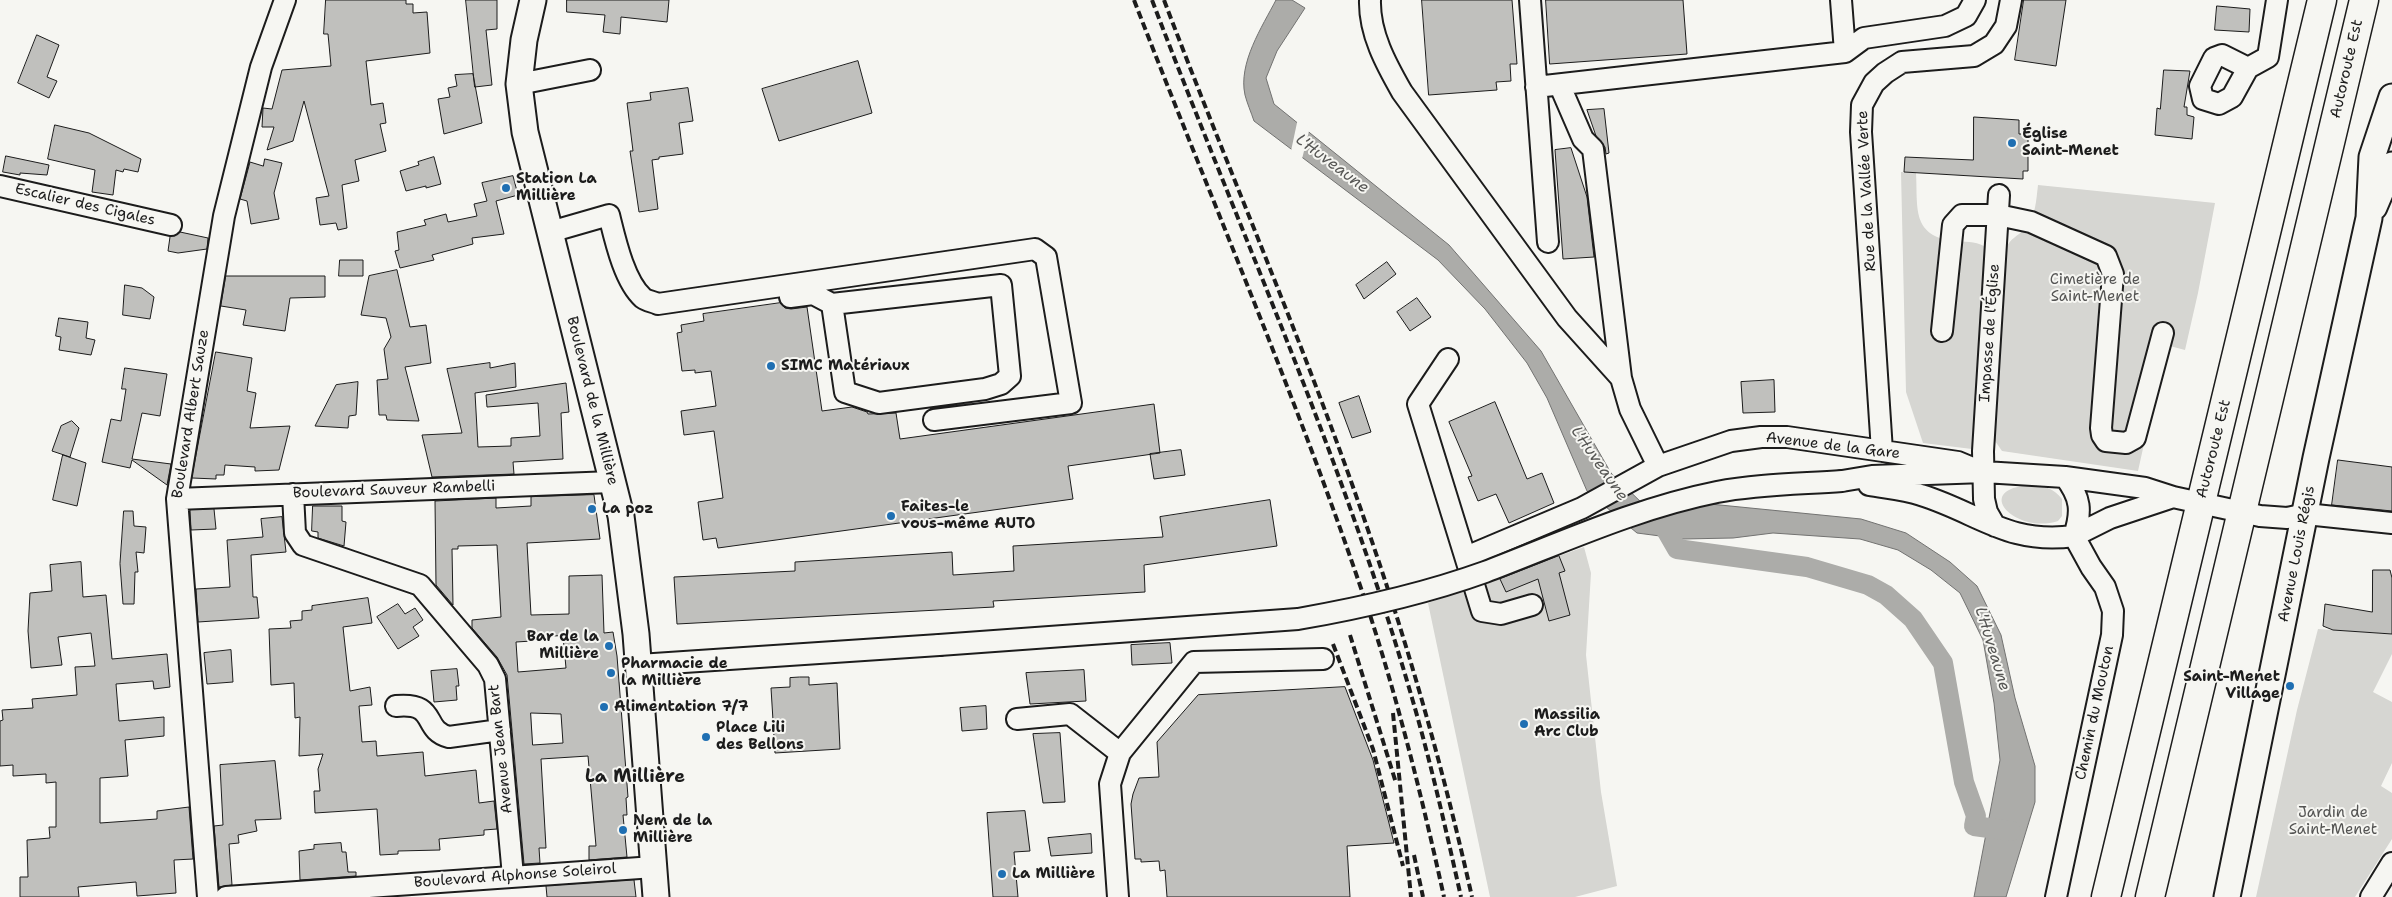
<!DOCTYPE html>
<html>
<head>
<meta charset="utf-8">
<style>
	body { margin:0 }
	canvas { display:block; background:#f6f6f2 }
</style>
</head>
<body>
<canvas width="2392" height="897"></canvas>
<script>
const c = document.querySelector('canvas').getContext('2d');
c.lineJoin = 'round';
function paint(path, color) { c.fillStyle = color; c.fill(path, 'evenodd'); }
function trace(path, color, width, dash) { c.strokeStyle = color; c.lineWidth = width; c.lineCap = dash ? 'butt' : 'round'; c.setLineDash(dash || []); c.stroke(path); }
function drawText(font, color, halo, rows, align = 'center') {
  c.font = font + ' "Shantell Sans",sans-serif'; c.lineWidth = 4; c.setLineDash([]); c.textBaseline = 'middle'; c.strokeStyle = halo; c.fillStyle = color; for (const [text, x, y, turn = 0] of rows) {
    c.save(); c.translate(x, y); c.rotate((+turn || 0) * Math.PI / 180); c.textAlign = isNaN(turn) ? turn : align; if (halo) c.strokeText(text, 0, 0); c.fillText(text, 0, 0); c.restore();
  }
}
paint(new Path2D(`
	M1901,172L1916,173C1918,207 1911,236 1954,241C1964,242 1975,241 1984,246L1986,253L1972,449L1923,443L1906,392Z
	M2038,185L2215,203L2198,293L2185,350L2166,345L2138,471L2002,451L1993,438L2005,251C2009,238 2018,237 2026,227C2036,215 2036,201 2038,185Z
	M2034,485C2046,486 2054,489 2062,499V516L2058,521C2015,535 1969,487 2034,485Z
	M1584,547L1591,573L1586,655L1601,792L1617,886L1575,897H1490L1428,603Z
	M2318,629L2392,634V654L2373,692L2392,702V763L2381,786L2392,793V839L2355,897H2256L2297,710Z`), '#d6d6d2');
const water = new Path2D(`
	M1276,0H1292L1305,8L1277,51L1266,78L1274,104L1449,245L1541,351L1611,473L1645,506L1710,504L1861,519L1906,533L1950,562L1977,586L2001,635L2015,698L2035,766V802L2006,897H1974L2000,760L1994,703L1983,640L1960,593L1931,570L1898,550L1860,539L1773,533L1733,538L1683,539L1637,533L1587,491L1547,398L1527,363L1485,309L1438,260L1254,121C1251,112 1247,103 1245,95C1238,63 1262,27 1276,0Z`);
paint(water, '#acaca9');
trace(water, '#727271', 1);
paint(new Path2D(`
	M1298,118L1310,127L1302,159L1291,151Z`), '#f6f6f2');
trace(new Path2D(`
	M1658,516L1677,549L1807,567L1868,585L1886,595L1913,619L1943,663L1964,782L1976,816L1974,826L2011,831`), '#acaca9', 20);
const building = new Path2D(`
	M326,0H406V4H413V13L427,12L430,53L366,61L371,105L383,103L386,123L380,124L386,151L355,160L359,181L342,185L347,228L338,230L336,223L320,225L316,198L329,196L304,101L293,141L267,150L274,127H262L263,108L272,109L282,70L331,66L328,34H324Z
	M466,0H497V29L486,30L492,85L475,87Z
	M567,0H669L667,22L621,17L620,34L603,32L605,15L567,12Z
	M1422,0H1512L1517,64H1510L1511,81L1496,82L1497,90L1429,95Z
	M1546,0H1683L1687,54L1550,64Z
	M2024,0H2066L2056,66L2015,60Z
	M2217,6L2250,9L2249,32L2215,30Z
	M37,35L59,45L47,77L57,81L49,98L18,83Z
	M858,61L872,113L779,141L762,89Z
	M2164,70L2190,71L2184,107H2187V115L2194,117L2192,139L2155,135L2157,108L2160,109Z
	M473,74L482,123L444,134L438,99L450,97L448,88L457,86L455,75Z
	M688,88L693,121L679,123L683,154L659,157V159L652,160L658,209L639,212L630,151H633L627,103L651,100L650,93Z
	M1604,109L1609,153L1606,154L1605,147L1596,136L1587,110Z
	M1974,117L2019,120V134H2028V171H2023V179L1904,172L1905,157L1973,160Z
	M55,125L89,133L141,159L138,172L124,169L123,172L116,170L113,195L92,192L95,170L48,159Z
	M1571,148L1587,197L1594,257L1563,259L1555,150Z
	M6,156L49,165L47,175L20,173V175L3,172Z
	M434,157L441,184L426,188V186L406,191L400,171L419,165L418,162Z
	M265,159L282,163L274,193L279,219L251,224L247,201L240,199L250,162L263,166Z
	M513,176L518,195L496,201L504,234L472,238L473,244L432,255L434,260L400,268L395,251L399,250L397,232L426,225L424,220L446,214L448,222L477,216L474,204L487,201L482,183Z
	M180,232L208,238L207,249L178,253L168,251L170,237Z
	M340,260H363V276H339Z
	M1387,262L1396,274L1364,299L1356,285Z
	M397,270L410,327L426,325L431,363L405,367L419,421L387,420L386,415H379L377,380L388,379L384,349L391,337L386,318L361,315L369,276Z
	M226,276H325V297L290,298L285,331L243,325L246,310L221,306Z
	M125,285L142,288L154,297L150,319L123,315Z
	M1417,298L1431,317L1410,331L1397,312Z
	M780,303L785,308L791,309L807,307L822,411L852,407L867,412L868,414L896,413L900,439L1154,404L1160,453L1068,466L1073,499L718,548L716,538L703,540L698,502L723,498L714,431L684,435L681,411L716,406L711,371L695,373V370L682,371L677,333L682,332L681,325L704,321L703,314Z
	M59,318L88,322L86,338L95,340L91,355L59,350L61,337L56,336Z
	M216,352L252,358L247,391L256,393L250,428L290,426L279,470L255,471V467L225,465L224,475H216V479L192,478Z
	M490,363V368L515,363L516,387L475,393L478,447L511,446V438L540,436L538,403L487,407L486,395L566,383L569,412L561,413L563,459L513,462L514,474L432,477L422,435L462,433L447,369Z
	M125,368L167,374L160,416L142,413L132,459L171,464L167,485L132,460L130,468L102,462L111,419L121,421L126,389H122Z
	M1774,380L1775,412L1743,413L1741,382Z
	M358,382L356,415L349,416L348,428L315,426L336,385Z
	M1359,396L1371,432L1352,438L1339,403Z
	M1495,402L1527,479L1542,473L1554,503L1509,523L1496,494L1478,501L1468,477L1472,476L1449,422Z
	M72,421L79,428L70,457L52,451L61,426Z
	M1181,450L1185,475L1154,479L1150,454Z
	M63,455L86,463L77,506L53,500Z
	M2338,460L2392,467V511L2332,505Z
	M594,495L600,539L527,543L531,615L569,614V576L602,575L604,633L613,632L617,656L628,797L626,798L627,815H623L627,857L589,860V846H596L588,756L541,759L546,848H539L540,863L524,864L507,675L497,657L472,628V620L501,617L497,545L458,546V549H452L453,605L436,585L435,501L496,498V508L531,506V497ZM563,636L566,668L518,672L516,642L532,641V637ZM531,713L561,714L563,743L533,745Z
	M1270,500L1277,546L1144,565L1145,592L993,601L994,607L677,624L674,577L795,571V562L952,552L953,575L1014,571L1013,546L1163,537L1160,517Z
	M313,506H342V521L346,522L344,546L318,538V532L312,531Z
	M214,509L216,529L191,530L190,510Z
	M124,511H133L134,526L146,527L144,553L136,552L138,572H135L134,604H123L120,564Z
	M282,517L286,552L251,555L253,597H257L259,618L198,622L196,589L230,587L227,540L263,537L261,519Z
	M1559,556L1565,571L1559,573L1570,615L1549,621L1538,579L1506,592L1500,579Z
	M81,562L83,597L106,595L112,659L167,654L170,687L154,689L153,681L116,684L119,721L164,717V736L125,740L128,776L100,778V823L157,819V811L189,807L193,859L174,860L176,893L137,896L136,882L78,887L79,897H20V877H28L27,840L50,838L49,827H56V782L46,783V774L13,776V765L0,766V721L3,720L2,710L33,708L32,699L77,695L75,667L95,666L91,633L58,637L62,665L31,668L28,631L30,593L52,591L50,565Z
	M2373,570H2390L2392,578V634L2333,630L2323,626L2325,604L2372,612Z
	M368,598L372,623L343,627L350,691L370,687L372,705L359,706L362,742L376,741L377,756L423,752L425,776L476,770L479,803L494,801L497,829L484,830V835L439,839L440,850L398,851V854L380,855L377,809L315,813L314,791H320L318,769L323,754L299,756L300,717L295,718L294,683L271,685L269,629L291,628L290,621L302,620V611L312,610V606Z
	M398,604L405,614L415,608L423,620L413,627L419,636L398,649L377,617Z
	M1170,643L1172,663L1132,665L1131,645Z
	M231,650L233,682L207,684L204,653Z
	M457,669L459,686H456L457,700L434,702L431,671Z
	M1084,670L1086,701L1030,704L1026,673Z
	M800,677H809V685L837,683L840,749L775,753L771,688L790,687V678Z
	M1345,687L1373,760L1394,843L1347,846L1350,897H1167L1165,870L1160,871L1159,861L1141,862V859H1135L1131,804L1133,794L1139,778L1159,777L1157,742L1198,695Z
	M986,706L987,729L962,731L960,708Z
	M1060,733L1065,802L1043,803L1033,734Z
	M275,761L281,819L255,820L257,831L238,835L239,843L229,844L232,885L219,887L214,826L223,825L220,765Z
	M1025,811L1030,851L1014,852L1018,897H993L987,813Z
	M1091,834L1092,853L1051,856L1048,838Z
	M341,843L342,852H346L348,872H356V876L300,880L299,851L314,849V845Z
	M634,880L636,897H547L546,886Z`);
paint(building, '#c0c0bd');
trace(building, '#1c1c1c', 1);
const minor = new Path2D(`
	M1370,0C1369,33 1386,64 1402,92L1567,318L1621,378
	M1530,0L1548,242
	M1841,0L1845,52
	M2248,68L2222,55L2214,58L2200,86L2203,99L2219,104L2232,97L2248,68L2268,57L2277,0
	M519,84L590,70
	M1560,86L1583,139L1593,149L1621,378L1630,409L1658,466
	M1536,87L1845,52L1864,38L1945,26L1966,16L1975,0
	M0,186L171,225
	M550,232L609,215C615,239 624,281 643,298C647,301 654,302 658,304L1035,249L1046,257L1071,403L934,420
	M790,297L813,294L832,304L845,392L879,403L985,389L1001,384L1010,376L1001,285L832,304
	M1942,331L1953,225L1962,215H1998L2031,222L2106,256L2113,274L2101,428L2102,435L2106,441L2126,443L2135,438L2163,333
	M1448,359L1418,404L1482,611L1501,614L1532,605
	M1882,451L1861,132L1862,105L1874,83L1885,73L1902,62L1974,56L1994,44L2006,26L2011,0
	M1842,481L1872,476L1984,472L2065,477L2145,488L2173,497L2260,516L2287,518L2306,514L2392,523
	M1869,485C1886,488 1905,489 1921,495C1979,513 2008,545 2074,536C2082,511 2081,498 2065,477
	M293,494L295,533L303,545L420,585L488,665L495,679L513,876
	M177,499L612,482
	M1995,526L1987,512L1984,499L1983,451L1999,195
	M1466,557L1582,508L1658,466L1731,441L1761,437H1787L1958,462L1970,467
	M639,665L939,645
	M396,706C439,702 421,730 449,737L500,730
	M1017,719L1070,714L1120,753
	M208,897L177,499L224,216L261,67L285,0
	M226,897L654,867
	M1118,897L1110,784L1120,753L1194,662L1323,659
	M2056,897L2112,635L2113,611L2105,587L2091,567L2074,536L2110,518L2173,497
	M2371,897L2392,863`);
const major = new Path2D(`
	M533,0L524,40L519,84L525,132L621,516L636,634L656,897
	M2374,207L2392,165
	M2227,897L2316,458L2369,218L2372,157L2392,97`);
const highway = new Path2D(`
	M2106,897L2322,0
	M2150,897L2364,0`);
trace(minor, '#1c1c1c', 24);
trace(major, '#1c1c1c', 29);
trace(highway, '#1c1c1c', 31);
trace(minor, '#f6f6f2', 20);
trace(major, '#f6f6f2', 25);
trace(highway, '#f6f6f2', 28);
trace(new Path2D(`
	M1134,0C1213,205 1301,407 1370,615C1400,708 1423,802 1444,897
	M1152,0C1240,232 1343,459 1412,698C1431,763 1446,830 1461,897
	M1164,0C1231,177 1307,351 1368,530C1410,651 1444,772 1472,897
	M1350,635L1396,783
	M1333,644L1373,749L1403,866
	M1393,713L1411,897
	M1414,855L1423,897`), '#1c1c1c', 4, [8, 4]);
const minorBridge = new Path2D(`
	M939,645L1298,619C1361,608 1424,594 1485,572C1561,543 1637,508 1717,492C1758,484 1801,484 1842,481`);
trace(minorBridge, '#1c1c1c', 24, []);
trace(minorBridge, '#f6f6f2', 20);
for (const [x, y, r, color] of [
	[2012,143,5,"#1f6fb2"],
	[506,188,5,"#1f6fb2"],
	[771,366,5,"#1f6fb2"],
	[592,509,5,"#1f6fb2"],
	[891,516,5,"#1f6fb2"],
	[609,646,5,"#1f6fb2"],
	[611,673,5,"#1f6fb2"],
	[2290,686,5,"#1f6fb2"],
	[604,707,5,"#1f6fb2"],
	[1524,724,5,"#1f6fb2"],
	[706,737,5,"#1f6fb2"],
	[623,830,5,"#1f6fb2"],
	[1002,874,5,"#1f6fb2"]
]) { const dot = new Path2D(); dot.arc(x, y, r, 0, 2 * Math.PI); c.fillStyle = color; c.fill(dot); trace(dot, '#f6f6f2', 2); }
drawText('15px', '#1c1c1c', '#f6f6f2', [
	["Autoroute Est",2347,69,-77],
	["Rue de la Vallée Verte",1867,191,-93],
	["Escalier des Cigales",85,205,13],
	["Impasse de l'Église",1990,333,-86],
	["Boulevard de la Millière",592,401,76],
	["Boulevard Albert Sauze",191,414,-81],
	["Avenue de la Gare",1833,446,7],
	["Autoroute Est",2214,449,-76],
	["Boulevard Sauveur Rambelli",394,490,-2],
	["Avenue Louis Régis",2297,554,-79],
	["Chemin du Mouton",2095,713,-78],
	["Avenue Jean Bart",501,749,-96],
	["Boulevard Alphonse Soleirol",515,876,-4]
]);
drawText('bold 15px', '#1c1c1c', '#f6f6f2', [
	["Église",2022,134],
	["Saint-Menet",2022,151],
	["Station La",516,179],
	["Millière",516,196],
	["SIMC Matériaux",781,366],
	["Faites-le",901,507],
	["vous-même AUTO",901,524],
	["La poz",602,509],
	["Bar de la",599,637,"right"],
	["Millière",599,654,"right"],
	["Pharmacie de",621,664],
	["la Millière",621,681],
	["Saint-Menet",2280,677,"right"],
	["Village",2280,694,"right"],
	["Alimentation 7/7",614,707],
	["Massilia",1534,715],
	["Arc Club",1534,732],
	["Place Lili",716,728],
	["des Bellons",716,745],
	["Nem de la",633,821],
	["Millière",633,838],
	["La Millière",1012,874]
], 'left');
drawText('15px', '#545453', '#f6f6f2', [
	["Cimetière de",2095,280],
	["Saint-Menet",2095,297],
	["Jardin de",2333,813],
	["Saint-Menet",2333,830]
]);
drawText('italic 16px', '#565654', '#f6f6f2', [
	["L'Huveaune",1332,164,37],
	["L'Huveaune",1599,464,55],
	["L'Huveaune",1992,649,73]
]);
drawText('bold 18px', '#1c1c1c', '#f6f6f2', [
	["La Millière",635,777]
]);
</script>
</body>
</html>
